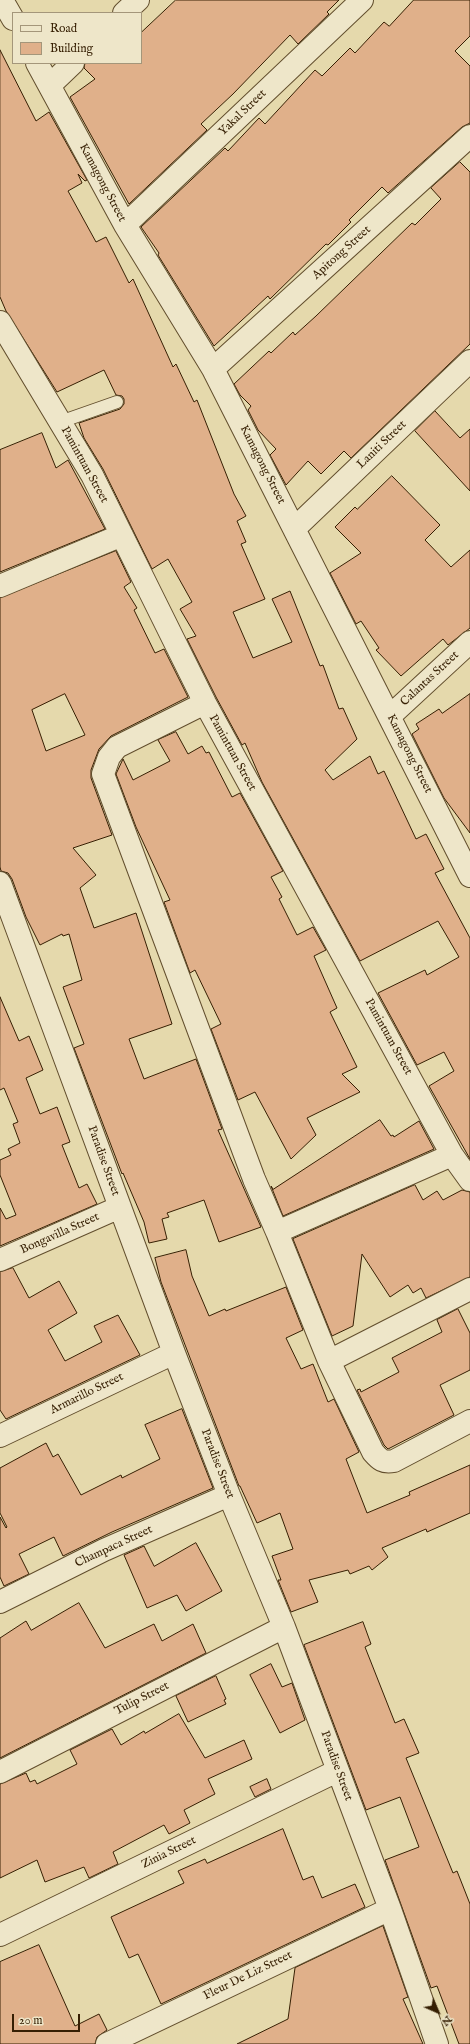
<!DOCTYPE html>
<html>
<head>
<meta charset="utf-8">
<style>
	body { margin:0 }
	#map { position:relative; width:470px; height:2044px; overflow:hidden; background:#e5d9ac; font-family:"IM FELL English",serif }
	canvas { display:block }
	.legend { position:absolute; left:12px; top:12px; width:130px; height:52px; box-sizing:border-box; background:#eee6c9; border:1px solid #a4967a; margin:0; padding:5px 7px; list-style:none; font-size:12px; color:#361f03 }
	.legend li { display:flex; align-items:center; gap:8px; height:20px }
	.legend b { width:20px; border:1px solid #a4967a }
	.north { position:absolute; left:418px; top:1992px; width:40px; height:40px; -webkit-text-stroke:3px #eee6c9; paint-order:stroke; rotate:135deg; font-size:11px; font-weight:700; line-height:16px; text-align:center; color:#361f03 }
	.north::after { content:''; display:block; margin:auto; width:14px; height:18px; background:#361f03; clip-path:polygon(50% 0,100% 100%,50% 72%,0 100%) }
	.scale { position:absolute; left:12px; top:2014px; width:68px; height:18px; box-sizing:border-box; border:2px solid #361f03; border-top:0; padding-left:5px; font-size:12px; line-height:14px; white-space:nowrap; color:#361f03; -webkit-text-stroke:3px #eee6c9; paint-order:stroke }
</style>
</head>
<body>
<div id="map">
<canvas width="470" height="2044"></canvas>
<ul class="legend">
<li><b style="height:5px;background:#eee6c9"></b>Road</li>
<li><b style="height:11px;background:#e0b08a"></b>Building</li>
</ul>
<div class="north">N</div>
<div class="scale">20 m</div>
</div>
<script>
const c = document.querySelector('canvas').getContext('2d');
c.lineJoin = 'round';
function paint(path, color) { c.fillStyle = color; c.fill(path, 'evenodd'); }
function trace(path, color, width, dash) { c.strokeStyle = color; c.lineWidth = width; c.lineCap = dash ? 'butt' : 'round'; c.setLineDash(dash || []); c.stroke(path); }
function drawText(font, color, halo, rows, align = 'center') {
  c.font = font + ' "IM FELL English",serif'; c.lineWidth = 4; c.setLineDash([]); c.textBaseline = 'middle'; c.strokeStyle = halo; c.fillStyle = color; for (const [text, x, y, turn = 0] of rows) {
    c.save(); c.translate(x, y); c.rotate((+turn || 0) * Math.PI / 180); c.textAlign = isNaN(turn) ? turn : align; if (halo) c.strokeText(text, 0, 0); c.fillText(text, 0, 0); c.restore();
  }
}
const building = new Path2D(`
	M176,0H339L327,12L329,14L298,44L290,35L233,94L201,124L207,130L129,204L70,97L95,79L84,68L85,63H141V33Z
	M414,0H470V36L455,51L470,66V123L462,127L388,193L382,187L349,220L351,222L328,245L326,244L270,299L268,296L214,346L158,255L159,253L141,227L225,148L228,151L259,118L265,124L315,70L322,76L350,48L355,53L384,22L389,26Z
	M0,50L36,121L49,112L87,180L85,181L78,174L82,183L68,191L96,242L106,237L129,283L133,279L173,367L176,364L194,402L197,400L234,494L246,516L237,521L246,542L241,544L265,599L233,612L253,658L292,642L272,599L290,591L320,666L323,665L339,709L343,708L357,739L325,770L333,780L370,756L378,774L384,771L416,839L426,834L444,869L435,873L470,938V1159L429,1086L454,1071L444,1052L417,1065L378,993L425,970L427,975L459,957L438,921L360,961L262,782L245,743L242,745L216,697L187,639L196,636L180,609L192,602L168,559L152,569L103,469L84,438L79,423L120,409L124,404V399L122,396L116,395L104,370L57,392L6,311L0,297Z
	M460,162L470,172V344L351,458L344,451L321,474L308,461L286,485L270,455L276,449L258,430L248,410L251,406L240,395L234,384L269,351L271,353L293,332L295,335L316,316L412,223L415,225L441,199L431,188Z
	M435,411L460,438L470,429V491L415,431Z
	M42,433L56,468L68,460L105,529L0,572V450Z
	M392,476L440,525L425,540L451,567L470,550V628L448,645L443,639L401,676L376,650L379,648L361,621L356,624L330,573L361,553L335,527L355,507L357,509Z
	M116,551L131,582L124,587L137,608L134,610L155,653L164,649L188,697L111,736L99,749L91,770V778L112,835L73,848L96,875L80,888L94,928L136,913L172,1024L129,1039L144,1079L196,1059L222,1129L218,1130L261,1227L219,1242L204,1200L167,1213L169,1217L162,1219L167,1239L149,1243L144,1222L123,1173L122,1174L74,1048L84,1044L63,987L82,980L69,934L63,936L62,934L40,945L26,917L12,879L8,873L1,871L0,867V598ZM65,694L85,735L46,751L32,710Z
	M470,694V833L444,798L412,734L419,729L416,724L439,709L442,713Z
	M176,732L188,754L202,746L206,753L209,752L232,797L240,793L283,871L271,877L282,897L279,899L297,935L313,927L326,950L314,956L337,1008L330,1012L357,1067L342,1074L360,1092L307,1118L316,1135L291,1159L255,1092L238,1100L211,1029L221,1024L195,970L190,973L164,902L170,900L136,827L116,774L123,759L133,780L170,761L158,740Z
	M0,997L19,1041L29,1036L43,1070L26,1078L40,1114L57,1107L70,1142L62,1145L79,1188L87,1184L97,1204L0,1246V1208L6,1219L16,1215L0,1175V1160L11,1155L8,1149L20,1143L13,1124L18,1122L4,1088L0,1090Z
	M380,1120L391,1136L393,1135L394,1137L419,1121L434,1149L283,1216L271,1186L273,1189Z
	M415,1185L423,1200L437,1191L443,1200L462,1190L470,1192V1277L426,1298L421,1288L413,1293L408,1285L390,1297L362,1254L353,1326L332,1336L293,1239Z
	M186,1250L192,1276L209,1316L225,1309L226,1311L286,1287L303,1330L286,1338L301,1369L313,1364L328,1402L334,1399L359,1452L346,1459L367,1513L410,1495L409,1492L470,1465V1513L427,1532L426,1529L382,1548L388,1557L372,1570L369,1566L350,1574L348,1570L309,1580L318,1602L291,1612L278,1580H281L272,1556L293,1549L280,1513L257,1523L240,1486H239L161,1282L155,1258Z
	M13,1268L29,1298L59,1281L77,1313L48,1330L65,1361L102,1342L94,1326L118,1315L140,1355L6,1419L0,1410V1272Z
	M458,1309L470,1333V1370L440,1385L454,1415L388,1449L384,1445L357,1390L360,1389L361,1392L399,1372L392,1358L442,1332L437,1320Z
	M182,1409L213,1488L112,1532L63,1556L54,1537L19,1554L29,1574L4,1586L0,1577V1517L6,1528L7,1527L0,1513V1468L46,1443L53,1457L58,1454L81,1495L121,1475L122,1478L160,1459L145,1425Z
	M196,1543L222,1591L186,1611L177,1595L147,1608L124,1555L144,1546L154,1566Z
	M79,1603L105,1648L154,1624L162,1641L193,1624L206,1653L0,1758V1638L26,1621L31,1630Z
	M363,1622L371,1644L365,1647L395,1723L404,1719L419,1753L406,1758L453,1873L457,1871L470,1904V2044H459L437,1986L431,1988L385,1860L419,1847L400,1797L366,1810L304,1645Z
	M271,1664L282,1687L292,1683L305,1720L280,1733L250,1675Z
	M216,1676L226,1699L224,1700L226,1704L188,1722L176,1696Z
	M179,1714L205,1758L244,1740L252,1759L208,1779L215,1794L184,1810L190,1823L169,1834L164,1825L113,1852L118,1864L89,1878L84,1867L45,1882L37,1860L0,1878V1784L26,1773L30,1782L35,1780L37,1784L77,1764L70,1750L112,1729L121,1745L144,1731L145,1733Z
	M267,1779L271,1789L255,1797L250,1787Z
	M283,1829L303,1880L313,1876L322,1898L355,1884L365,1907L161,2004L138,1954L129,1958L111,1917L184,1883L178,1871L205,1859L207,1863Z
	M383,1926L408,1997L403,1999L423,2044H237L288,2019L295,1968Z
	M39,1945L75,2026L99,2014L107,2030L97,2037L95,2044H0V1962Z`);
paint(building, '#e0b08a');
trace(building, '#361f03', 1);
const service = new Path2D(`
	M60,422L117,402`);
const minor = new Path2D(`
	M2,0L13,19
	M124,13L138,0
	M37,63L125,225L213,369L470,876
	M50,85L73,63
	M125,225L362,0
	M0,322L92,475L205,703L452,1155L470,1180
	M213,369L470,136
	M294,529L470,361
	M0,586L122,535
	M205,703L117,747L109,757L103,774L254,1179L277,1232L329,1361L373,1452C380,1460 383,1463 394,1461L470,1421
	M390,716L470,642
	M0,883L174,1353L229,1495L284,1627L390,1909L437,2044
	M277,1232L452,1155
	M0,1260L120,1207
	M329,1361L470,1289
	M0,1436L174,1353
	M0,1602L104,1550L229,1495
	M0,1772L284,1627
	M0,1935L337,1771
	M107,2044L390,1909`);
trace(service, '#624e2d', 14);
trace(minor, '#624e2d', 24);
trace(service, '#eee6c9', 12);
trace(minor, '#eee6c9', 22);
drawText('12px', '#361f03', '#eee6c9', [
	["Yakal Street",243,113,-44],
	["Kamagong Street",102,183,62],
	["Apitong Street",342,253,-42],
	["Laniti Street",382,445,-44],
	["Pamintuan Street",84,465,61],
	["Kamagong Street",262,465,63],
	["Calantas Street",430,679,-43],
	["Pamintuan Street",232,753,61],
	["Kamagong Street",409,754,63],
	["Pamintuan Street",388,1037,61],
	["Paradise Street",103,1161,70],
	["Bongavilla Street",60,1234,-24],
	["Armarillo Street",87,1394,-26],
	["Paradise Street",217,1464,69],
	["Champaca Street",114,1547,-25],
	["Tulip Street",142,1699,-27],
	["Paradise Street",336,1766,70],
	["Zinia Street",169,1853,-26],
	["Fleur De Liz Street",248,1976,-26]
]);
</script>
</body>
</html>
